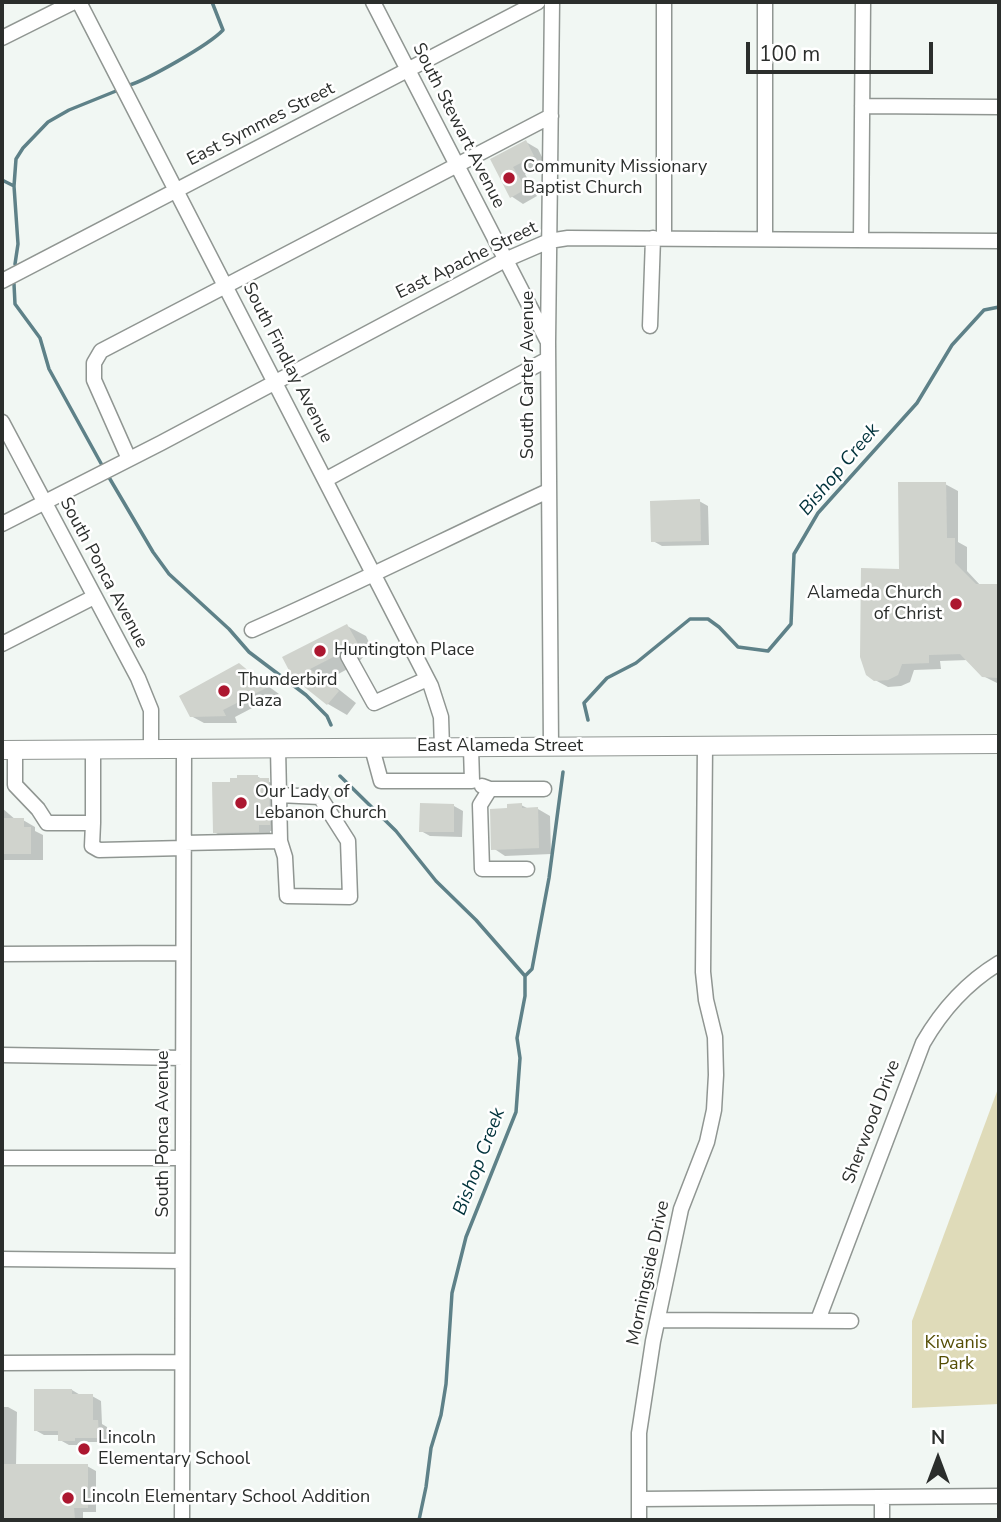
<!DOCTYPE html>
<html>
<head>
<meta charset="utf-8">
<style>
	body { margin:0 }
	#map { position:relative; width:1001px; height:1522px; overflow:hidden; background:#f1f7f3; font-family:"Nunito Sans",sans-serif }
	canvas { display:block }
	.frame { position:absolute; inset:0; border:4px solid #2b2e2c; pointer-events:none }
	.north { position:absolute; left:903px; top:1424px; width:70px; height:70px; -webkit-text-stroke:5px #fff; paint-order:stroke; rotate:0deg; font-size:19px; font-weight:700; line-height:28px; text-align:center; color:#2b2e2c }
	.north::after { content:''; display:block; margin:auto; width:24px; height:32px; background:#2b2e2c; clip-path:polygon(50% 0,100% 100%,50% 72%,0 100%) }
	.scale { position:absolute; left:746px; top:42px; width:187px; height:32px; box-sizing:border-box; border:4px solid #2b2e2c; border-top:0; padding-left:9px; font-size:21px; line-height:24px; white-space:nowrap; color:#2b2e2c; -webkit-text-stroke:5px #fff; paint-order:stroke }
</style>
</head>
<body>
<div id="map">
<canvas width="1001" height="1522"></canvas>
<div class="frame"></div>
<div class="north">N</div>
<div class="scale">100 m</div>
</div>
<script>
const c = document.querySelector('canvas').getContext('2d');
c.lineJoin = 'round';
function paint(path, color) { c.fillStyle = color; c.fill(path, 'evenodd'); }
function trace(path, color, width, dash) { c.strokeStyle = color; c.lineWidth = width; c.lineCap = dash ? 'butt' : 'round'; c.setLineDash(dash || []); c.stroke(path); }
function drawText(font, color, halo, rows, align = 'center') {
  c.font = font + ' "Nunito Sans",sans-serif'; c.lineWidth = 5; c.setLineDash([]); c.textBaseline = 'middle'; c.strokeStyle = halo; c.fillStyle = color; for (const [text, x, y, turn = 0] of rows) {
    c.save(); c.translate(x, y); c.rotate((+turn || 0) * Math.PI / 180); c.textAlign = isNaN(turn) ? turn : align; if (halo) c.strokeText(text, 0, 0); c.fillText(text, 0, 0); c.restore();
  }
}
paint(new Path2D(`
	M999,1086V1404L912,1408V1321Z`), '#dfdbb9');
paint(new Path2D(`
	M526,142L538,149L545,163L525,174L537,196L523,204L511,196L492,160Z
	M945,484L958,491V542L967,547V571L981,586H999V684L983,676L968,660L940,661L941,669L914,670L910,682L901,686L888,687L875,680L901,570Z
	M699,501L708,506L709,545L662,546L653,541Z
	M347,626L366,636L375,655L363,657L357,664L327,680L356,703L347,715L328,704L294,677Z
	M239,665L279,694L235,717L237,723H204L191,716Z
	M258,777L281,787L282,831H270V838L227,839L214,832L232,784Z
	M521,805L529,809H538L550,816L551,854L505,856L493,848L509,810Z
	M454,806L463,811L462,837L430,836L421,831Z
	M2,808L16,820H23L35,827V831L43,835V860H3V897Z
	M72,1390L82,1396H92L101,1401L102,1424L107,1427V1442H84V1445H69L60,1440V1435H44L35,1430Z
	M2,1407H8L17,1412L16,1466H87L96,1471V1512H83V1520H2Z`), '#0003');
trace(new Path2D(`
	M127,86C147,80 209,45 223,30L212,2
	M2,180L14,186
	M15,264L18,244L14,186L16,159L23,148L48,122L69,110L121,89
	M14,284L15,304L40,338L49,369L103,467
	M107,474L153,552L169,574L229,629L249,652L306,695L327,716L331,725
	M588,720L584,703L607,678L636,663L690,619H708L719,627L738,647L768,651L791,624L794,554L818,513L917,403L952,345L984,310L999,307
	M340,776L396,831L436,881L476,920L525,976
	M419,1520L426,1487L431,1448L441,1415L446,1384L452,1293L466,1237L516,1112L520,1058L517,1038L525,996V976L532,969L549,878L563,772`), '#5e8188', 3.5);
paint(new Path2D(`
	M526,140L534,156L513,167L526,189L510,198L490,159Z
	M898,482H946L947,538H955V563L976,584H999V678L982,677L960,654L929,655V663L902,664L898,675L888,680L874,681L866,675L860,657L861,568L899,569Z
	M700,499L701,541L651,542L650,501Z
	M347,624L358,644L352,647H344L339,654L310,669L339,691L327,705L293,678L282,657Z
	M239,663L268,687L223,710L226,716L190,717L179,696Z
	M237,775H258V778H269L270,825H259V832L213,833L212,782H230V778H237Z
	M420,803L454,804V832H419Z
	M522,803V808L538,807L539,848L491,850L490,809L507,808V804Z
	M2,818H24V827H31V854H2Z
	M34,1389H72V1394H93V1420H98L99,1438H75V1441H58V1431H34Z
	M2,1464H88V1508H74L75,1520H2Z`), '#d0d3cd');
const minor = new Path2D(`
	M79,2L431,686L441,717L442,748
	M373,2L547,340
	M664,2V238
	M765,2V239
	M2,38L74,2
	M862,106L999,107
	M861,240L863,2
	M2,281L538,2
	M650,326L653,238
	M2,422L138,678L151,710V748
	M129,459L94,380V363L101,351L551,116
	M325,480L548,359
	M2,524L161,443L505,260L549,241L568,238L999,241
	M252,630C352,586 449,537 548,491
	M2,644L94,597
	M348,656L374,703L427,679
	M551,747L548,342L552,2
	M278,748L280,841L285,857L287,896L350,897L348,841L320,797L279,795
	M372,748L381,781H472L471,748
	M15,750V785L38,809L47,823H93V749
	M482,786L490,789H544
	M490,789L480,805L482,869H527
	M93,823L92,846L99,850L184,848
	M184,843L280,841
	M2,954L183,953
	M2,1055L183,1058
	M2,1158H183
	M2,1259L182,1261
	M658,1320L851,1321
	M818,1320L923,1043C942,1010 966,983 999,963
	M2,1363L182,1362
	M640,1499L999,1496
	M182,1520L184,748
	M639,1520V1433L653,1341L681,1209L707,1142L714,1110L716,1075L715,1037L706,1000L703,972L705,746
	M882,1520V1497`);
const major = new Path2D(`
	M2,750L999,744`);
trace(minor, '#909692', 17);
trace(major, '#909692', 20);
trace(minor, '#fff', 14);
trace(major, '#fff', 18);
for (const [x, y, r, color] of [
	[509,178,7,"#ac1730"],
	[956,604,7,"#ac1730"],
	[320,651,7,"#ac1730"],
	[224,691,7,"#ac1730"],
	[241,803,7,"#ac1730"],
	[84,1449,7,"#ac1730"],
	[68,1498,7,"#ac1730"]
]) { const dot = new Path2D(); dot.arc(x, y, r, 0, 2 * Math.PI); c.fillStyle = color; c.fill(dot); trace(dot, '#fff', 2.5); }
drawText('18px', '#2b2e2c', '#fff', [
	["East Symmes Street",261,125,-27],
	["South Stewart Avenue",458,126,63],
	["East Apache Street",467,261,-26],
	["South Findlay Avenue",287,363,63],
	["South Carter Avenue",529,375,-90],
	["South Ponca Avenue",103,573,62],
	["East Alameda Street",500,747],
	["Sherwood Drive",872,1122,-69],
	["South Ponca Avenue",164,1134,-90],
	["Morningside Drive",649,1273,-78]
]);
drawText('18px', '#2b2e2c', '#fff', [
	["Community Missionary",523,168],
	["Baptist Church",523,189],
	["Alameda Church",942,594,"right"],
	["of Christ",942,615,"right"],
	["Huntington Place",334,651],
	["Thunderbird",238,681],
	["Plaza",238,702],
	["Our Lady of",255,793],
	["Lebanon Church",255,814],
	["Lincoln",98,1439],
	["Elementary School",98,1460],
	["Lincoln Elementary School Addition",82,1498]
], 'left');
drawText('18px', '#554e05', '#fff', [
	["Kiwanis",956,1344],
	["Park",956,1365]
]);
drawText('italic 19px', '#00323b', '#fff', [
	["Bishop Creek",840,470,-50],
	["Bishop Creek",480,1162,-69]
]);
</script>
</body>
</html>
